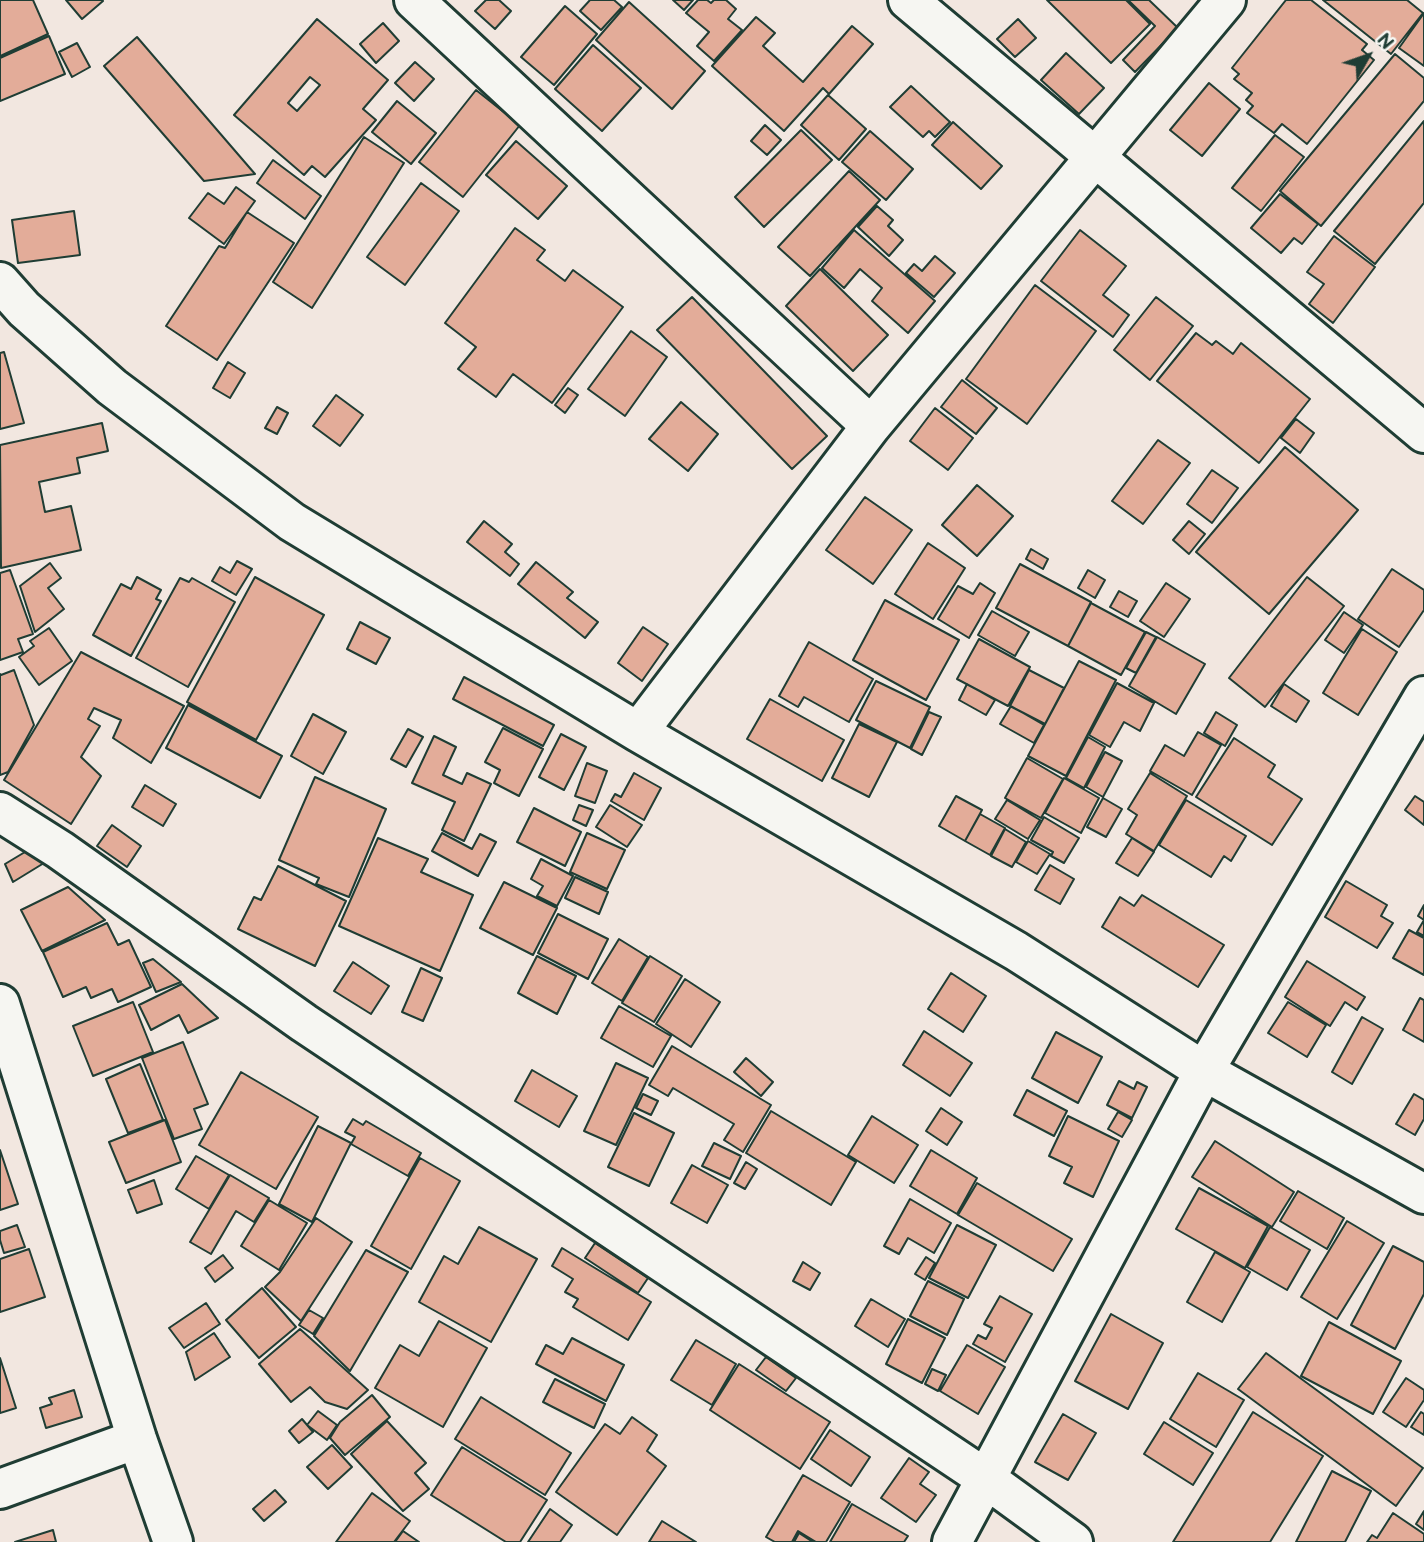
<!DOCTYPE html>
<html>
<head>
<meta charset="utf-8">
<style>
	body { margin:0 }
	#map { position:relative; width:1424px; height:1542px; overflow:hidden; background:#f2e7e0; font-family:"Balsamiq Sans",sans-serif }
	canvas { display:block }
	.north { position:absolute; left:1333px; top:21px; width:70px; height:70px; -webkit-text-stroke:5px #f6f6f2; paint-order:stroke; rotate:50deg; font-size:19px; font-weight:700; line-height:28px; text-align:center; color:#1f3d34 }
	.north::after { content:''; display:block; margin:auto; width:24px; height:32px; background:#1f3d34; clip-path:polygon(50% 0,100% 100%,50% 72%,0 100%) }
</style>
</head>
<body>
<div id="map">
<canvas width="1424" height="1542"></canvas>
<div class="north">N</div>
</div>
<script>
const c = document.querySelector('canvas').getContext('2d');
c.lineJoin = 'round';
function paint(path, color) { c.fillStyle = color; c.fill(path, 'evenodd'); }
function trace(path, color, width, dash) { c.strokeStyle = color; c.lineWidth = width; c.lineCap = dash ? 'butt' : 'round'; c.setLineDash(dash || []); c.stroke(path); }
const building = new Path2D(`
	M0,0H33L48,34L0,56Z
	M66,0H102L103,1L82,19Z
	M486,0H499L511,11L495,29L475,11Z
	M590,0H614L622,7L601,30L580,11Z
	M673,0H693L684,10Z
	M698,0H707L711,3L714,0H726L736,9L728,19L742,30L714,61L697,46L709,32L686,13Z
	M1047,0H1126L1150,24L1111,63Z
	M1128,0H1149L1178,28L1135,72L1123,60L1155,26Z
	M1286,0H1311L1367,44L1362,50L1374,60L1307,144L1282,124L1274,133L1247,113L1253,106L1246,100L1252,93L1234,79L1239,74L1232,68Z
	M1323,0H1407L1423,13L1391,54Z
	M629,2L705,71L672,109L596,40Z
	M565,6L597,34L554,85L521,57Z
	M1424,13V66L1399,48Z
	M756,17L775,33L763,46L803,82L852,26L873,44L829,94L823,88L784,131L712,66Z
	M317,19L388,80L363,109L376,120L325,177L312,166L304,175L234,115ZM310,77L320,85L297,111L288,103Z
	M1018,19L1036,38L1015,57L997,39Z
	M383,23L399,41L376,63L360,44Z
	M49,36L65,74L0,101V58Z
	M137,37L255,174L204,181L104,66Z
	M77,43L90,67L72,77L59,52Z
	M593,45L641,88L602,131L555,89Z
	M1066,53L1104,88L1079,114L1041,80Z
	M1395,54L1424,78V101L1321,226L1280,191Z
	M415,62L434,79L414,101L395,83Z
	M1209,83L1240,109L1202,156L1170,130Z
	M911,86L950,122L935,137L929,131L923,137L890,107Z
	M476,90L520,125L463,197L419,162Z
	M828,95L866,129L839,160L801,125Z
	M397,101L436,133L411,164L372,132Z
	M1424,121V203L1375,264L1334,231Z
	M953,122L1002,166L981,189L932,145Z
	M765,125L781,140L767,155L751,141Z
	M801,130L832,160L764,227L735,197Z
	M870,131L913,169L886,200L842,162Z
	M1275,135L1304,157L1261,211L1232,188Z
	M364,137L404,163L312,308L273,282Z
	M516,141L567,186L538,219L486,175Z
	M273,160L321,196L305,219L257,183Z
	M849,171L880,200L810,276L778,247Z
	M421,183L459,211L405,285L367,257Z
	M236,187L255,201L224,244L189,218L208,193L224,204Z
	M1280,194L1318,224L1302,244L1294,238L1281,253L1251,228Z
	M877,206L893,220L888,226L903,240L889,256L858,227Z
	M74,211L80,255L18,263L12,220Z
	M247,212L294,243L217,360L166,326L219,246L225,248Z
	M515,228L545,250L537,260L565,281L573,270L623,307L552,403L513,374L496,397L458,369L476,347L445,323Z
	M854,230L935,301L908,333L872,301L882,288L860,269L844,288L822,268Z
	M1080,230L1126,266L1103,295L1129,315L1113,337L1041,281Z
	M1334,236L1375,267L1333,323L1309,304L1324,284L1307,272Z
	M935,256L955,273L934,297L906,273L914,264L922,271Z
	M820,269L888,335L853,371L786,306Z
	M1035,285L1096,331L1027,424L966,379Z
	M692,297L827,436L792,469L657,330Z
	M1156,297L1193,326L1150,380L1114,350Z
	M631,331L667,357L625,416L588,389Z
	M1196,333L1212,345L1216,341L1233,354L1241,343L1310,399L1259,463L1157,381Z
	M4,352L24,423L0,429V353Z
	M228,362L245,373L230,398L213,388Z
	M962,380L997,408L976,434L941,407Z
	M568,388L578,395L565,413L555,405Z
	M336,395L363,415L340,446L313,426Z
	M681,402L718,434L688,471L649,439Z
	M277,407L288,413L277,434L265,428Z
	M935,408L973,438L948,470L910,441Z
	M1296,419L1314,433L1300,453L1281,438Z
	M102,423L108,451L77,458L80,473L39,482L45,512L71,506L81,550L1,568L0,445Z
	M1158,440L1190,463L1143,524L1112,501Z
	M1285,447L1358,510L1269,614L1196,552Z
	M1212,470L1238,488L1212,523L1187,504Z
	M977,485L1013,516L977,556L942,525Z
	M865,497L912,530L873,584L826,550Z
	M484,521L512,544L505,552L519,564L510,576L467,542Z
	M1189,521L1205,534L1189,554L1173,540Z
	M928,543L965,568L933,619L895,594Z
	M1031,549L1048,559L1043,569L1026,559Z
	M237,561L252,569L236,595L212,581L220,567L230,573Z
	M536,562L573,592L567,598L598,622L585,638L518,584Z
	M50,563L61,578L48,588L64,609L35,632L20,586Z
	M1020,564L1091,602L1068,646L996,608Z
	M1392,569L1424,590V610L1399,647L1358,619Z
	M10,570L33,634L18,639L23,652L0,660V573Z
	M1088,570L1105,580L1095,598L1078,588Z
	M137,577L161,590L156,599L161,601L131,656L93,635L121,584L131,589Z
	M255,577L324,615L256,740L187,702Z
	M1307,577L1344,606L1265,707L1229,678Z
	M180,578L189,582L192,578L235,602L188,687L136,658Z
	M980,583L995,593L969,638L938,619L958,586L973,594Z
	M1166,583L1190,599L1164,637L1140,621Z
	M1119,591L1137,601L1128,617L1110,607Z
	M885,600L959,640L926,700L853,660Z
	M1091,603L1145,632L1121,675L1068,646Z
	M992,611L1029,632L1015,656L978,635Z
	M1344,612L1363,625L1344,653L1325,640Z
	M360,622L390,638L376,664L347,649Z
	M643,627L668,644L642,681L618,663Z
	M49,628L72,661L39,685L19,657L34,646L30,641Z
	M1362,629L1397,652L1358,715L1323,693Z
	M1146,632L1156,637L1136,673L1126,668Z
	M1157,637L1205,664L1176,714L1129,686Z
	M979,639L1030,667L1008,706L957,679Z
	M809,642L873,679L849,722L804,697L798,707L779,696Z
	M81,652L184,706L151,763L113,738L121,720L94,708L88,719L100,726L81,757L101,776L71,824L4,780Z
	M1079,661L1116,680L1066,776L1028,756Z
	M14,670L34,725L8,772L0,775V674L1,675Z
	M1029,670L1064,688L1045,724L1010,706Z
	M464,677L554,725L543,746L453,699Z
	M876,681L930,707L910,748L856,720Z
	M1117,683L1154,703L1140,731L1124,722L1110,747L1089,735Z
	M967,684L995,700L986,715L959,700Z
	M1284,684L1309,701L1296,722L1271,706Z
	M770,699L844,740L822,781L747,739Z
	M188,705L282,756L260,798L166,748Z
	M1011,706L1044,725L1034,743L1000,724Z
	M929,712L941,717L922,755L911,749Z
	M1216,712L1237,725L1225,746L1204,733Z
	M313,714L346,732L323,774L291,756Z
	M859,724L897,742L869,797L832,778Z
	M503,728L543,749L519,796L494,783L500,770L485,762Z
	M408,729L423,737L406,767L391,759Z
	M1198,732L1221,745L1192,795L1150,771L1165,745L1184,756Z
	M561,734L586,747L564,790L539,777Z
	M434,736L456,747L443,775L462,784L467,773L491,784L464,841L442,830L455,802L412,783Z
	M1088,737L1105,747L1084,788L1066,778Z
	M1234,738L1275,765L1268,777L1302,799L1272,845L1196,797Z
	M1105,752L1122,761L1103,797L1086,787Z
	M1027,758L1063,779L1041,818L1005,798Z
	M587,763L607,771L595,803L575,796Z
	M634,773L661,788L644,820L611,801L615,794L621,797Z
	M1150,773L1187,796L1154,851L1126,834L1137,815L1128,809Z
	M315,777L386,809L349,897L316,884L319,878L279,860Z
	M1064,778L1099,798L1081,833L1045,813Z
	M145,785L176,804L163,826L132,807Z
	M956,796L982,810L965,841L939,826Z
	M1415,796L1424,802V825L1405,810Z
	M1103,798L1122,809L1106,837L1087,827Z
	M1007,800L1040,820L1028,839L995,819Z
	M1186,800L1246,836L1231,861L1224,856L1211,877L1159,845Z
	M579,805L593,810L586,826L573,820Z
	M610,805L642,825L627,847L596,827Z
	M534,808L581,832L565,866L517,842Z
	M980,814L1005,828L990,855L965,841Z
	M1044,817L1079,838L1064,863L1051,856L1053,852L1031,840Z
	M112,825L141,846L127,867L97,846Z
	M1005,829L1026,842L1012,867L991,856Z
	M442,833L472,849L480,834L496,842L478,876L432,851Z
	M587,833L625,850L607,889L570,872Z
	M378,838L428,859L421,872L473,895L440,971L339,926Z
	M1132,838L1154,852L1138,876L1116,863Z
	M1028,841L1050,854L1037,874L1016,862Z
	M30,849L44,863L13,882L5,864Z
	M541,859L573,876L557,906L537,896L543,886L531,879Z
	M1050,865L1074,879L1060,904L1035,890Z
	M278,866L346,901L315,966L238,929L254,897L261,900Z
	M575,877L608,892L599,914L565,898Z
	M1346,881L1387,905L1381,916L1393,923L1377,948L1325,917Z
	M504,882L557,908L533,955L480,928Z
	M68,887L105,920L42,951L21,910Z
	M1142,895L1224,945L1198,987L1102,927L1120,897L1134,906Z
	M1424,905V936L1417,932L1424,920L1418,916Z
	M558,914L608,939L588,979L538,953Z
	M107,923L118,945L129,940L151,987L118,1002L112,989L91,998L86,987L63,997L43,952Z
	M1409,930L1424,938V975L1393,958Z
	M619,939L648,957L622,1001L592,983Z
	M537,956L576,976L557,1014L518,993Z
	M650,956L682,976L654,1022L622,1003Z
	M153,959L181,982L156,992L143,963Z
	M1307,961L1365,997L1357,1010L1345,1002L1330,1026L1285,997Z
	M353,962L389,986L371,1014L334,991Z
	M421,968L442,978L423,1021L402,1012Z
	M951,973L986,996L963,1032L928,1009Z
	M685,979L720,1002L691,1047L656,1024Z
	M182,984L218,1018L188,1033L179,1015L151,1030L139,1005Z
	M1420,998L1424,1000V1042L1403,1030Z
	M133,1002L153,1052L93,1076L73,1026Z
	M1288,1002L1326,1025L1307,1057L1268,1033Z
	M619,1006L671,1036L653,1067L601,1038Z
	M1362,1017L1383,1029L1352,1084L1332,1072Z
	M924,1031L972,1063L950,1096L903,1065Z
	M1056,1032L1102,1057L1078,1103L1032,1078Z
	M183,1042L208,1104L194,1109L202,1129L174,1139L142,1058Z
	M672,1046L771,1105L743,1152L724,1140L734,1124L673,1088L668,1096L649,1085Z
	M746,1058L773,1082L761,1096L734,1072Z
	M616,1063L648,1078L616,1145L584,1131Z
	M140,1064L163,1120L128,1133L106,1079Z
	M532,1070L577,1096L559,1127L515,1101Z
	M241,1072L318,1117L276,1189L199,1145Z
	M1119,1081L1134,1089L1137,1082L1147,1087L1132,1118L1107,1105Z
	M1027,1090L1067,1111L1054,1136L1014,1115Z
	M643,1094L658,1101L651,1115L636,1108Z
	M1414,1094L1424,1100V1119L1415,1135L1396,1124Z
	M941,1108L962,1122L947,1145L926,1131Z
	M771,1111L856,1162L831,1205L746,1153Z
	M1118,1112L1132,1120L1122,1137L1108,1129Z
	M634,1113L674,1133L649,1186L608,1167Z
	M872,1116L918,1145L894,1183L848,1155Z
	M1068,1116L1119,1141L1093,1197L1064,1183L1072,1167L1049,1156Z
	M353,1119L363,1125L366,1121L421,1153L408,1176L351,1144L355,1137L345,1132Z
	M165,1120L181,1162L126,1183L109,1142Z
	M318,1126L351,1143L312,1222L279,1204Z
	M1215,1141L1294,1192L1272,1227L1192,1177Z
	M714,1143L741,1156L730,1179L702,1166Z
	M0,1150L18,1204L0,1210Z
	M931,1150L977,1178L957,1214L910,1186Z
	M196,1156L229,1175L209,1209L176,1189Z
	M420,1158L460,1181L411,1269L371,1246Z
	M746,1162L757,1169L745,1189L734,1183Z
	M692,1165L728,1185L707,1223L671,1203Z
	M230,1175L269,1198L254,1222L236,1211L211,1254L190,1242Z
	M154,1180L162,1204L137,1213L128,1190Z
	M977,1183L1072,1239L1053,1271L958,1215Z
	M1199,1188L1268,1226L1245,1268L1176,1229Z
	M1298,1191L1344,1218L1327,1249L1280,1221Z
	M910,1199L951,1223L934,1253L908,1238L899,1254L884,1246Z
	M269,1200L307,1223L279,1270L241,1246Z
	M316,1218L352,1242L301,1321L265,1287L280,1272Z
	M1347,1221L1384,1243L1337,1319L1301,1297Z
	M17,1225L25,1247L4,1253L0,1240V1231Z
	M957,1225L996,1245L968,1298L929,1278Z
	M479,1227L537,1259L491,1342L419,1302L444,1256L458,1264Z
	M1270,1227L1310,1250L1287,1290L1247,1267Z
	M595,1243L648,1278L638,1293L585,1258Z
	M1393,1246L1424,1262V1294L1395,1349L1351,1325Z
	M562,1248L651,1302L628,1340L573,1307L578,1299L565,1292L573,1279L552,1266Z
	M29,1249L45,1297L0,1312V1259Z
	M366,1250L408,1272L350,1371L314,1336Z
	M1215,1252L1250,1272L1222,1322L1187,1302Z
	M223,1255L233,1268L215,1282L205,1268Z
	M926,1257L935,1263L925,1280L915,1274Z
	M803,1262L820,1273L810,1290L793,1281Z
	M928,1281L964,1299L947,1335L910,1316Z
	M262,1288L296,1327L259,1358L226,1320Z
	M1000,1296L1032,1314L1005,1362L973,1344L978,1335L986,1339L992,1328L984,1324Z
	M871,1299L905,1319L888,1347L855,1326Z
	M206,1303L220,1324L184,1348L169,1328Z
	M309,1310L323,1318L313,1334L299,1325Z
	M1111,1314L1163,1343L1128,1409L1075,1381Z
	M908,1319L945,1338L922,1383L886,1364Z
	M439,1321L487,1348L443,1427L375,1388L400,1345L419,1356Z
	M1329,1322L1401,1361L1373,1414L1301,1376Z
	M300,1329L368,1390L347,1409L325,1402L310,1387L291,1402L259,1364Z
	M214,1333L230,1357L195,1380L186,1352Z
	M572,1338L624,1365L606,1401L536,1364L546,1345L563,1354Z
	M696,1340L736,1364L712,1405L671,1380Z
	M967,1345L1005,1367L978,1414L940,1391Z
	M1266,1353L1423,1468L1396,1506L1238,1389Z
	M766,1357L796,1378L786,1391L756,1370Z
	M0,1358L16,1408L0,1413Z
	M739,1364L830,1422L800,1469L710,1410Z
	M932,1369L946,1375L938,1391L925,1384Z
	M1198,1373L1244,1400L1216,1447L1170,1419Z
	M1406,1378L1424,1390V1400L1406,1427L1383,1412Z
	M555,1379L605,1404L594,1428L543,1402Z
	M74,1390L82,1417L46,1428L40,1408L52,1404L49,1398Z
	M372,1395L390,1417L345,1455L330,1438L340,1422Z
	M481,1397L571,1453L545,1495L455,1439Z
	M318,1411L337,1425L327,1440L307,1425Z
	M1253,1412L1323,1456L1270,1542H1173Z
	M1421,1412L1424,1414V1435L1411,1427Z
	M1063,1414L1096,1433L1068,1480L1035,1462Z
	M632,1417L657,1435L647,1451L666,1466L617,1535L556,1492L605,1424L620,1434Z
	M302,1419L313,1432L299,1443L289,1431Z
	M387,1421L426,1463L415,1473L429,1489L403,1511L351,1454Z
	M1164,1422L1213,1453L1193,1485L1144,1454Z
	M830,1430L870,1457L851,1486L811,1459Z
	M332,1445L352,1467L328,1489L307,1467Z
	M462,1447L547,1500L520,1542H506L431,1495Z
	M909,1458L929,1472L920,1484L936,1495L916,1522L881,1498Z
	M1332,1471L1371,1491L1345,1542H1296Z
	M803,1475L850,1502L826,1542H816L798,1531L792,1542H775L766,1537Z
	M275,1490L286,1502L264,1521L253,1509Z
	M372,1493L410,1521L394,1542H336Z
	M852,1504L908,1536L904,1542H830Z
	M550,1509L572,1525L560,1542H528Z
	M1424,1511V1530L1416,1524Z
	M1393,1513L1424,1534V1542H1367L1372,1535L1377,1538Z
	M662,1521L696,1542H649Z
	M53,1530L56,1542H15Z
	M403,1531L419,1542H395Z
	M799,1533L813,1542H794Z`);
paint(building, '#e3ac99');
trace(building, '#1f3d34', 2);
const minor = new Path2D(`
	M414,0L871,426
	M908,0L1424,433
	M0,282L24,309L112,387L292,522L638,732L1016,951L1204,1071L1424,1194
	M638,732L871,426L1226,0
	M0,812L60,850L304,1023L985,1478L1073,1542
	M0,1004L137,1439L173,1542
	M0,1489L137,1439
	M952,1542L1204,1071L1424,696`);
trace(minor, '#1f3d34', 44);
trace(minor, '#f6f6f2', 38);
</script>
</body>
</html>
